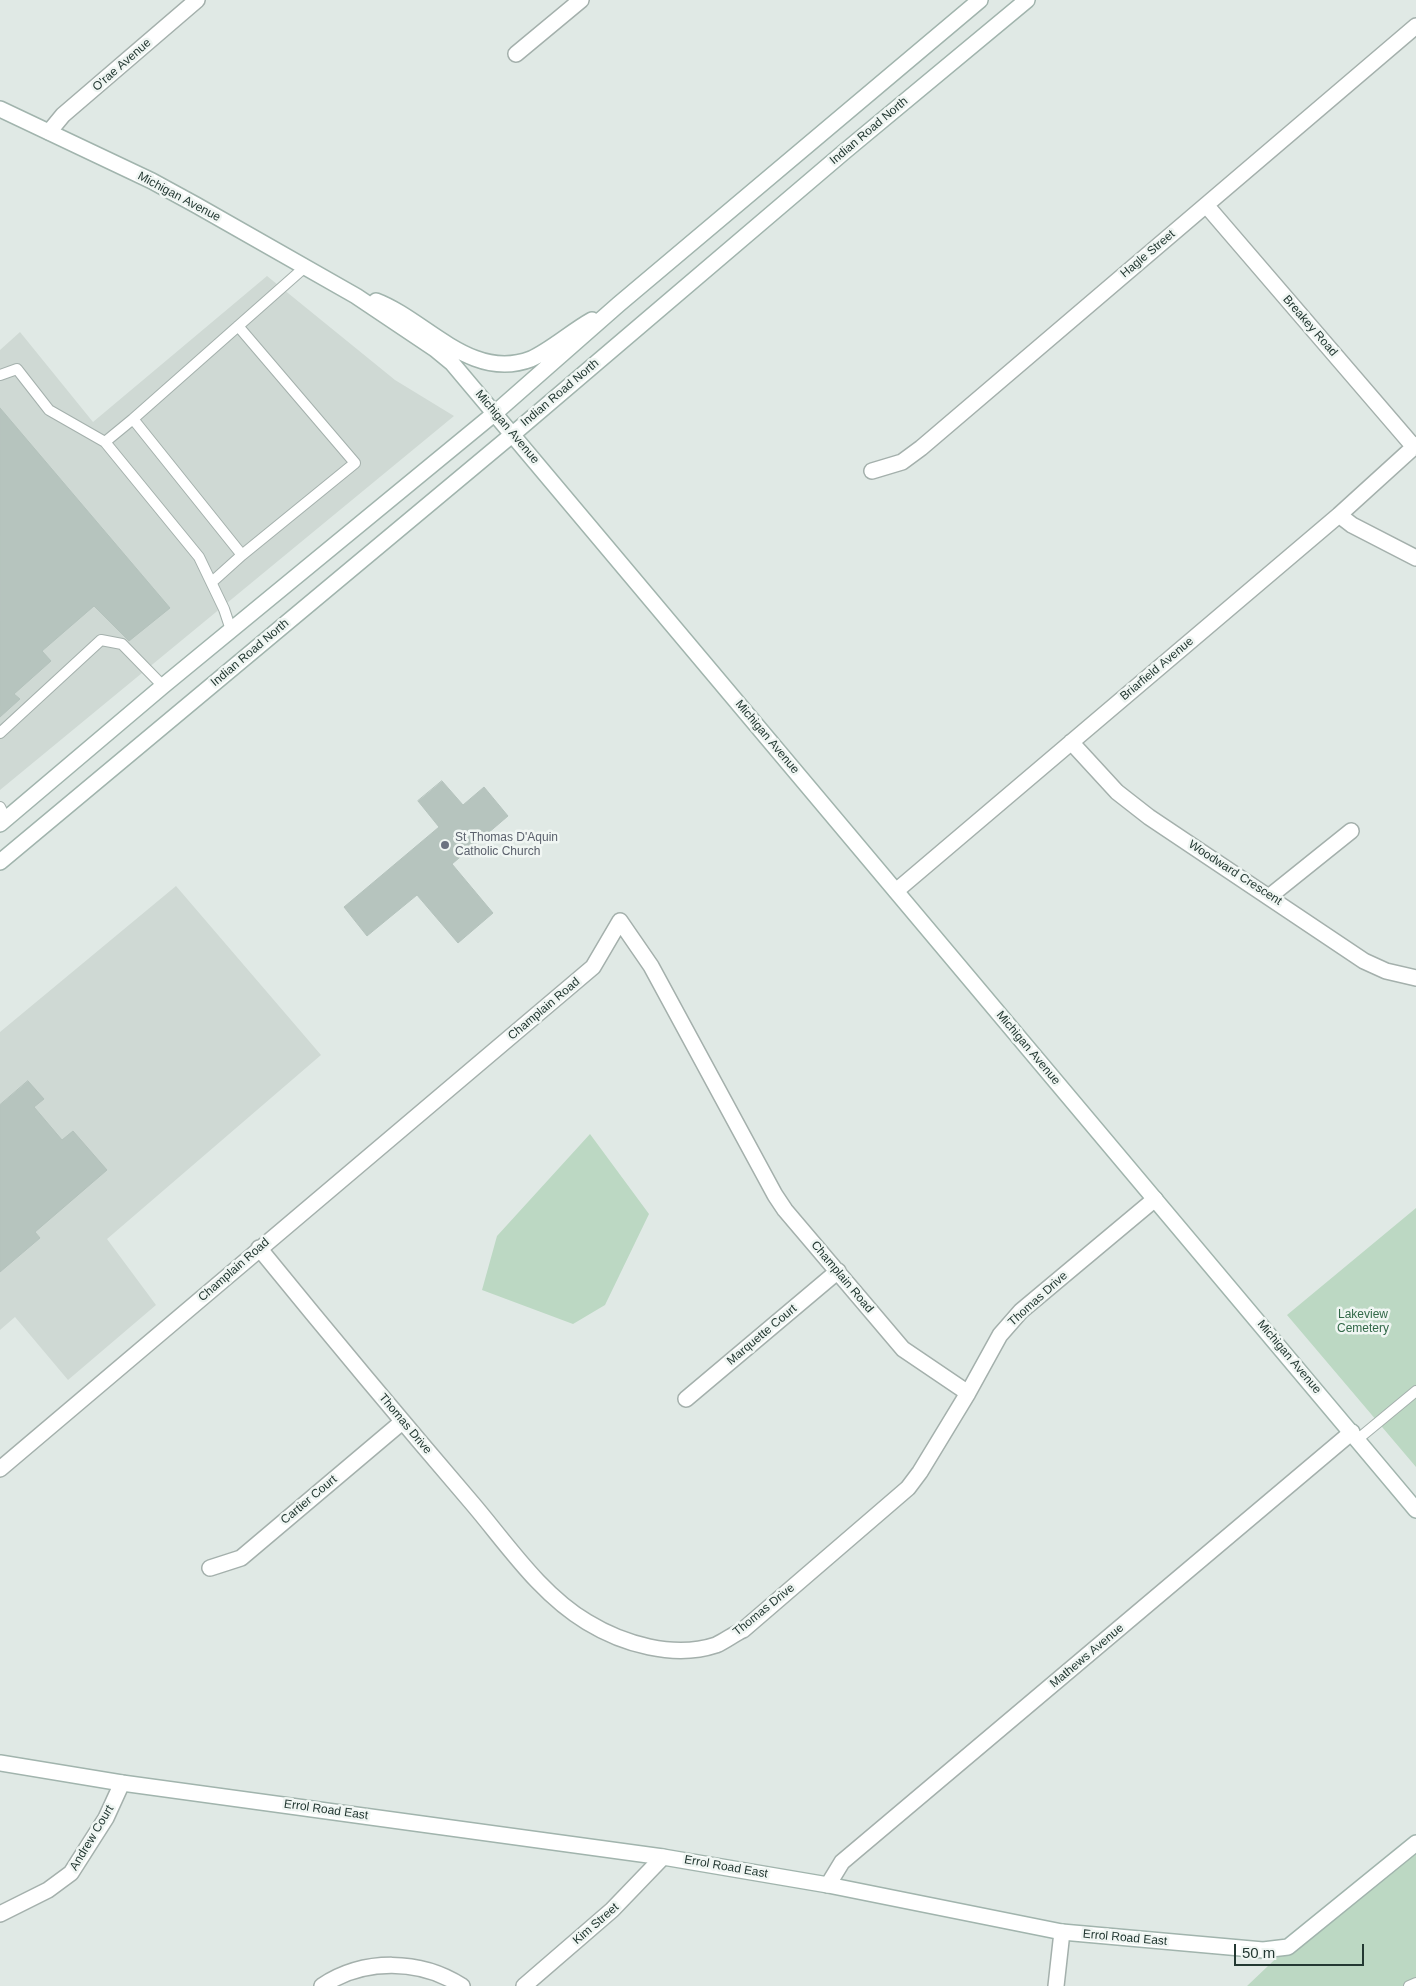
<!DOCTYPE html>
<html>
<head>
<meta charset="utf-8">
<style>
	body { margin:0 }
	#map { position:relative; width:1416px; height:1986px; overflow:hidden; background:#e0e9e5; font-family:Helvetica,sans-serif }
	canvas { display:block }
	.scale { position:absolute; left:1234px; top:1944px; width:130px; height:22px; box-sizing:border-box; border:2px solid #233832; border-top:0; padding-left:6px; font-size:15px; line-height:18px; white-space:nowrap; color:#233832; -webkit-text-stroke:4px #f0f6f3; paint-order:stroke }
</style>
</head>
<body>
<div id="map">
<canvas width="1416" height="1986"></canvas>
<div class="scale">50 m</div>
</div>
<script>
const c = document.querySelector('canvas').getContext('2d');
c.lineJoin = 'round';
function paint(path, color) { c.fillStyle = color; c.fill(path, 'evenodd'); }
function trace(path, color, width, dash) { c.strokeStyle = color; c.lineWidth = width; c.lineCap = dash ? 'butt' : 'round'; c.setLineDash(dash || []); c.stroke(path); }
function drawText(font, color, halo, rows, align = 'center') {
  c.font = font + ' Helvetica,sans-serif'; c.lineWidth = 5; c.setLineDash([]); c.textBaseline = 'middle'; c.strokeStyle = halo; c.fillStyle = color; for (const [text, x, y, turn = 0] of rows) {
    c.save(); c.translate(x, y); c.rotate((+turn || 0) * Math.PI / 180); c.textAlign = isNaN(turn) ? turn : align; if (halo) c.strokeText(text, 0, 0); c.fillText(text, 0, 0); c.restore();
  }
}
paint(new Path2D(`
	M267,276L395,380L454,416L0,790V350L20,332L93,422Z
	M176,886L321,1055L107,1239L156,1305L68,1380L15,1317L0,1330V1032Z`), '#cfd9d4');
paint(new Path2D(`
	M590,1134L649,1214L605,1305L573,1324L482,1290L497,1236Z
	M1416,1208V1467L1287,1315Z
	M1416,1853V1986H1247L1289,1946Z`), '#bcd8c3');
const building = new Path2D(`
	M0,408L170,608L129,641L94,606L42,651L51,661L14,694L20,699L0,717Z
	M442,781L463,805L484,787L508,816L452,864L493,913L458,943L417,895L367,936L344,907L439,827L418,801Z
	M28,1081L44,1099L34,1107L62,1140L73,1131L107,1170L35,1232L40,1238L0,1272V1105Z`);
paint(building, '#b6c4be');
trace(building, '#b4c2bc', 1);
const lane = new Path2D(`
	M238,326L355,463L242,555L133,419L305,267
	M0,375L17,369L49,410L105,442L199,557L224,609L231,630
	M105,442L133,419
	M212,582L242,555
	M0,733L101,640L122,644L163,686
	M0,807L6,819
	M1358,1439L1416,1391
	M1409,1986L1416,1983`);
const street = new Path2D(`
	M516,54L581,0
	M49,132L63,115L197,0
	M1206,205L1414,447
	M872,471L902,462L921,448L1416,26
	M1339,515L1352,525L1416,558
	M1071,742L1117,792L1149,817L1364,961L1386,971L1416,978
	M896,891L1339,515L1416,445
	M1270,896L1351,831
	M259,1248C329,1334 400,1419 472,1503C507,1544 540,1594 587,1622C623,1644 674,1659 716,1645C725,1641 734,1634 743,1630L908,1488L920,1472L968,1393L1000,1335L1021,1311L1155,1199
	M686,1399L838,1271
	M0,1469L593,967L620,921L651,966L775,1195L785,1210L903,1349L968,1393
	M210,1568L241,1558L402,1422
	M828,1885L842,1862L1352,1432
	M0,1914L48,1890L71,1873L106,1818L122,1783
	M322,1986C364,1958 420,1959 462,1986
	M524,1986L612,1910L663,1857
	M1056,1986L1062,1932`);
const secondary = new Path2D(`
	M0,109L152,181L196,205L356,296L435,349L452,363L1416,1510
	M376,301C426,320 471,382 531,359C551,350 572,331 592,320
	M0,824L163,686L495,413L619,304L980,0
	M0,862L513,434L844,152L1027,0
	M0,1763L122,1783L663,1857L828,1885L1062,1932L1263,1950L1288,1947L1416,1843`);
trace(lane, '#a4b0ac', 12);
trace(street, '#a4b0ac', 18);
trace(secondary, '#a1b4ad', 18);
trace(lane, '#fff', 10);
trace(street, '#fff', 15);
trace(secondary, '#fff', 15);
for (const [x, y, r, color] of [
	[445,845,5,"#6b7280"]
]) { const dot = new Path2D(); dot.arc(x, y, r, 0, 2 * Math.PI); c.fillStyle = color; c.fill(dot); trace(dot, '#f0f6f3', 2); }
drawText('12px', '#233832', '#f0f6f3', [
	["O'rae Avenue",122,65,-41],
	["Indian Road North",869,131,-40],
	["Michigan Avenue",179,197,28],
	["Hagle Street",1148,254,-40],
	["Breakey Road",1310,326,49],
	["Indian Road North",560,393,-40],
	["Michigan Avenue",507,427,50],
	["Indian Road North",250,653,-40],
	["Briarfield Avenue",1157,669,-40],
	["Michigan Avenue",767,737,50],
	["Woodward Crescent",1235,873,33],
	["Champlain Road",544,1009,-40],
	["Michigan Avenue",1028,1048,50],
	["Champlain Road",234,1270,-41],
	["Champlain Road",842,1277,50],
	["Thomas Drive",1038,1299,-42],
	["Marquette Court",762,1335,-40],
	["Michigan Avenue",1289,1357,50],
	["Thomas Drive",405,1424,50],
	["Cartier Court",309,1500,-40],
	["Thomas Drive",764,1610,-39],
	["Mathews Avenue",1087,1656,-40],
	["Errol Road East",326,1810,8],
	["Andrew Court",92,1838,-59],
	["Errol Road East",726,1867,10],
	["Kim Street",596,1924,-41],
	["Errol Road East",1125,1938,5]
]);
drawText('12px', '#5b616d', '#f0f6f3', [
	["St Thomas D'Aquin",455,838],
	["Catholic Church",455,852]
], 'left');
drawText('12px', '#326948', '#f0f6f3', [
	["Lakeview",1363,1315],
	["Cemetery",1363,1329]
]);
</script>
</body>
</html>
